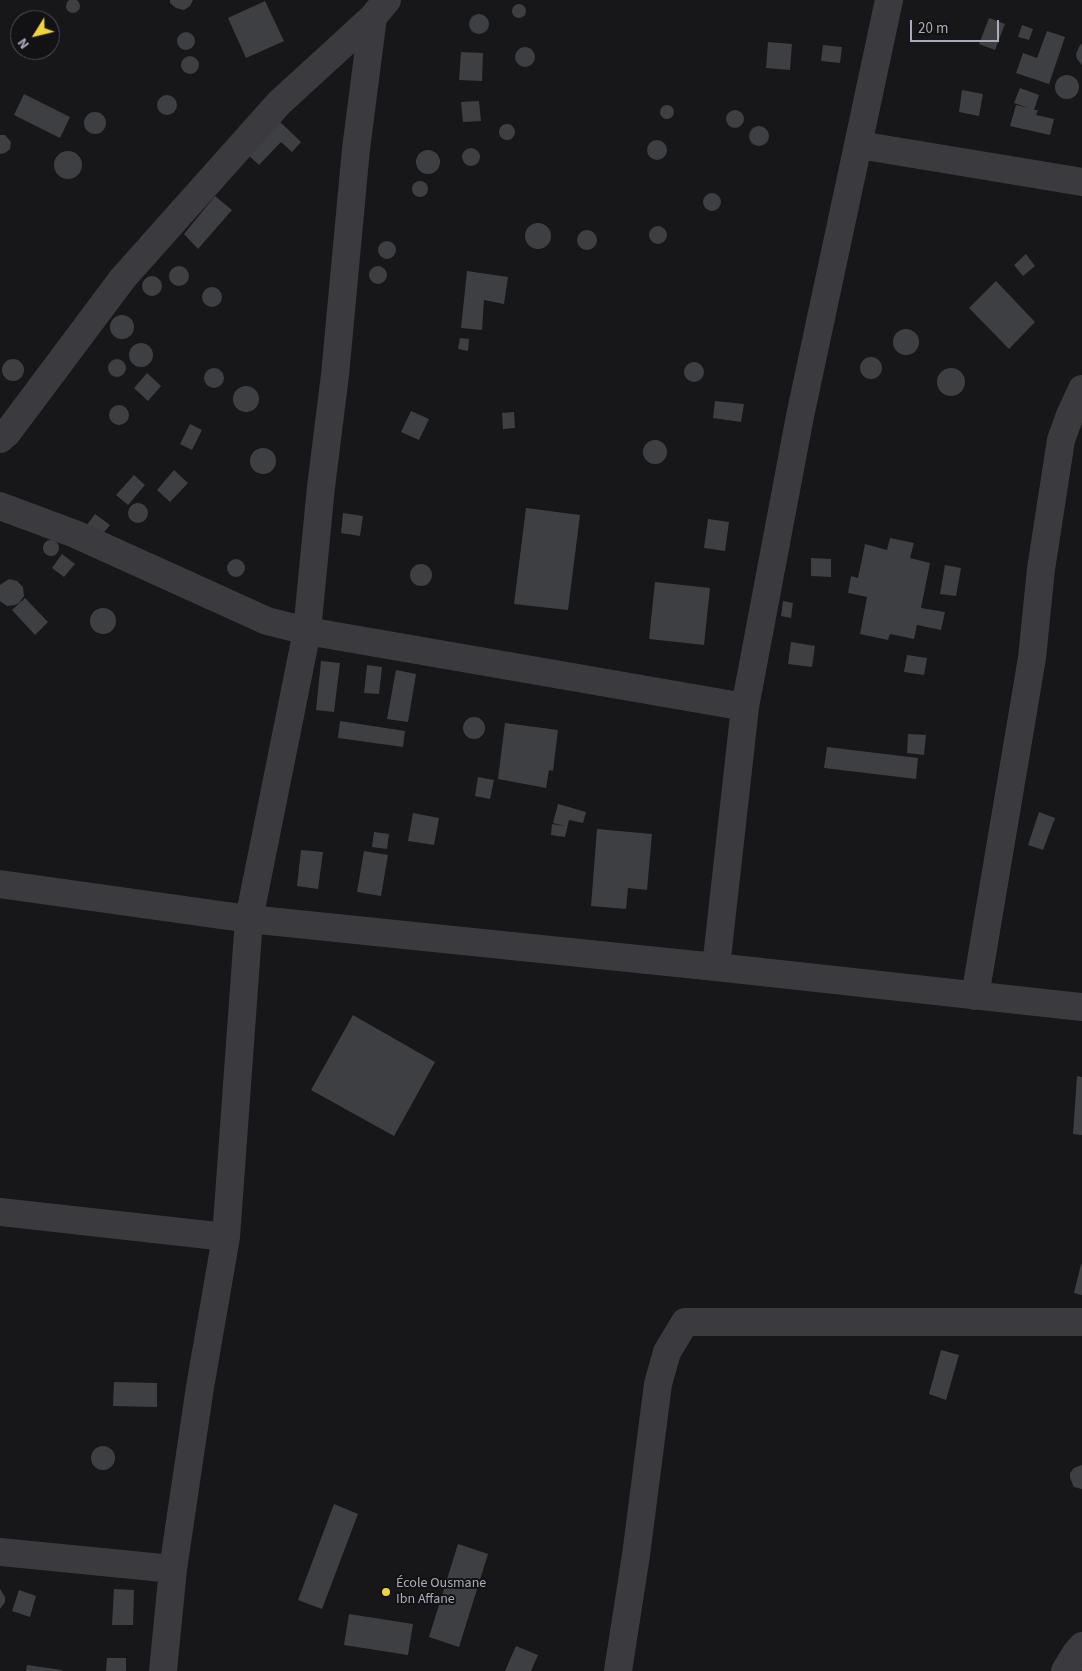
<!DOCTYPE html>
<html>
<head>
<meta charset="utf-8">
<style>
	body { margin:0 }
	#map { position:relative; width:1082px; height:1671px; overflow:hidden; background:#171719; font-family:"Source Sans 3",sans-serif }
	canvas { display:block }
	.north { position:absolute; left:10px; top:10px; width:50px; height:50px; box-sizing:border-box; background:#121214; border:1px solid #4e4f56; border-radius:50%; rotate:234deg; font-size:14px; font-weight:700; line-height:20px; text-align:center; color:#a9abb8 }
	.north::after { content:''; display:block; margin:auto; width:18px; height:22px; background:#eed539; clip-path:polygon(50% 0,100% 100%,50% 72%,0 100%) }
	.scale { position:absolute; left:910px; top:20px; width:89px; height:22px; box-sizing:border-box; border:2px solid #a9abb8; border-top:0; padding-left:6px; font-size:15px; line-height:18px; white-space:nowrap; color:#a9abb8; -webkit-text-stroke:4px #121214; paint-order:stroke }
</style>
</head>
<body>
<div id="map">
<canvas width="1082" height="1671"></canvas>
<div class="north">N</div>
<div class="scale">20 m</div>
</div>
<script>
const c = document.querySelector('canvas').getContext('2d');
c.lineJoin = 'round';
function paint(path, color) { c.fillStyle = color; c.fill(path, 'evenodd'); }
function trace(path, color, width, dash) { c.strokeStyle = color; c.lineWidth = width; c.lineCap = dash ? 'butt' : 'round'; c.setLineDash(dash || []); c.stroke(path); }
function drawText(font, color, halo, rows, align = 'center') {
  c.font = font + ' "Source Sans 3",sans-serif'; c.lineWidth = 4; c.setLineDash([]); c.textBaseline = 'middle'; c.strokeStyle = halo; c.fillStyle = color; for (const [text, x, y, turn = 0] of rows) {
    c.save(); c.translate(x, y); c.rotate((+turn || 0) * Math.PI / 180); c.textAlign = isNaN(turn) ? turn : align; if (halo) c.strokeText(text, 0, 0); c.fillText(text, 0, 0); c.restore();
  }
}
paint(new Path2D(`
	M66 6a7 7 0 1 1 14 0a7 7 0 1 1-14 0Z
	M170,0H193L190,6L184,10L176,8L170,3Z
	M265,1L284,41L246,58L228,18Z
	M512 11a7 7 0 1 1 14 0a7 7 0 1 1-14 0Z
	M469 24a10 10 0 1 1 20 0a10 10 0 1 1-20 0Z
	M989,18L1005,24L995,50L979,44Z
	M1022,25L1033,29L1029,40L1018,37Z
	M1047,31L1065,37L1049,84L1016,73L1023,53L1037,58Z
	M177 41a9 9 0 1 1 18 0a9 9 0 1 1-18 0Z
	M768,42L792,44L790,70L766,68Z
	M1082,43V65L1077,59L1076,54L1079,47Z
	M823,45L842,47L840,63L821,61Z
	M515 57a10 10 0 1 1 20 0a10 10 0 1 1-20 0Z
	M461,52L483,53L482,81L459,80Z
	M181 65a9 9 0 1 1 18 0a9 9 0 1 1-18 0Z
	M1055 87a12 12 0 1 1 24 0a12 12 0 1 1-24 0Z
	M1020,88L1039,95L1034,110H1038L1036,115L1054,119L1050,135L1010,126L1016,105L1029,108L1014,103Z
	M962,90L983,94L979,116L959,112Z
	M24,94L70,117L60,138L14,115Z
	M157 105a10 10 0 1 1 20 0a10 10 0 1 1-20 0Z
	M479,101L481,121L463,122L461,102Z
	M660 112a7 7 0 1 1 14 0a7 7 0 1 1-14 0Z
	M726 119a9 9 0 1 1 18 0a9 9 0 1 1-18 0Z
	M84 123a11 11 0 1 1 22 0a11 11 0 1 1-22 0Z
	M275,117L301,142L292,152L281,142L259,165L244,151Z
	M499 132a8 8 0 1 1 16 0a8 8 0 1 1-16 0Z
	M749 136a10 10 0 1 1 20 0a10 10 0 1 1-20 0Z
	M0,135H5L11,142L10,149L5,153L0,154Z
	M647 150a10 10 0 1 1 20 0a10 10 0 1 1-20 0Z
	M462 157a9 9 0 1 1 18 0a9 9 0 1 1-18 0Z
	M416 162a12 12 0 1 1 24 0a12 12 0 1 1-24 0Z
	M54 165a14 14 0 1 1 28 0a14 14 0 1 1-28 0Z
	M412 189a8 8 0 1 1 16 0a8 8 0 1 1-16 0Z
	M703 202a9 9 0 1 1 18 0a9 9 0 1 1-18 0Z
	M215,196L232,210L198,249L184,234Z
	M525 236a13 13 0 1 1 26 0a13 13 0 1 1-26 0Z
	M649 235a9 9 0 1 1 18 0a9 9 0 1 1-18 0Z
	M577 240a10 10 0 1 1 20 0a10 10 0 1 1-20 0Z
	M378 250a9 9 0 1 1 18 0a9 9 0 1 1-18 0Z
	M1026,254L1035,266L1023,276L1014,265Z
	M369 275a9 9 0 1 1 18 0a9 9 0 1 1-18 0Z
	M169 276a10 10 0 1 1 20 0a10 10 0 1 1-20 0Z
	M467,271L508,277L504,304L484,300L482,330L461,328Z
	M142 286a10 10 0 1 1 20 0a10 10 0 1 1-20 0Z
	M996,281L1035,322L1009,349L969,308Z
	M202 297a10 10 0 1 1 20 0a10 10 0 1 1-20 0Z
	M110 327a12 12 0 1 1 24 0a12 12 0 1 1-24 0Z
	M893 342a13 13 0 1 1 26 0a13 13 0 1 1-26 0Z
	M460,338L469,339L468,351L458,349Z
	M129 355a12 12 0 1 1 24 0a12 12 0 1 1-24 0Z
	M860 368a11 11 0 1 1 22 0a11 11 0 1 1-22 0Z
	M108 368a9 9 0 1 1 18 0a9 9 0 1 1-18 0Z
	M2 370a11 11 0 1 1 22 0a11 11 0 1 1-22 0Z
	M684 372a10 10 0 1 1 20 0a10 10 0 1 1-20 0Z
	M937 382a14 14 0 1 1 28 0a14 14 0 1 1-28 0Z
	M204 378a10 10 0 1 1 20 0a10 10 0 1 1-20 0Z
	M147,373L161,386L148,401L134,388Z
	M233 399a13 13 0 1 1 26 0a13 13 0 1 1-26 0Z
	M715,401L744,404L741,422L713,418Z
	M109 415a10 10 0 1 1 20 0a10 10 0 1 1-20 0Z
	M411,411L429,419L419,440L401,432Z
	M514,412L515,428L503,429L502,413Z
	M190,424L202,430L192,450L180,444Z
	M643 452a12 12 0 1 1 24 0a12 12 0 1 1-24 0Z
	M250 461a13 13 0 1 1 26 0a13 13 0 1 1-26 0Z
	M174,470L188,483L170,502L157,490Z
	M134,475L145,485L128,505L116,495Z
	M128 513a10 10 0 1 1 20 0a10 10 0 1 1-20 0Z
	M526,508L580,515L568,610L514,604Z
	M343,513L363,516L360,536L341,533Z
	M95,514L110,525L97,541L83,530Z
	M708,519L729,522L725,551L704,548Z
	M890,538L914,543L910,558L930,563L921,608L945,612L941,630L917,625L914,639L890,634L888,640L860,634L867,597L848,593L851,576L858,578L865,544L887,550Z
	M43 548a8 8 0 1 1 16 0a8 8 0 1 1-16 0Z
	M62,554L75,564L64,577L52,568Z
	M811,558L831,559V577L811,576Z
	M227 568a9 9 0 1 1 18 0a9 9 0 1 1-18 0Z
	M410 575a11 11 0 1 1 22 0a11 11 0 1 1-22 0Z
	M945,565L961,568L956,596L940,594Z
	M9,579L17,581L23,587L24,596L19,603L15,605L7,606L0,601V585Z
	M655,582L710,588L704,645L649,639Z
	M25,598L48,622L35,635L12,610Z
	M783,601L793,603L791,618L781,616Z
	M90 621a13 13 0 1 1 26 0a13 13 0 1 1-26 0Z
	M791,642L815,646L812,667L788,664Z
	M907,655L927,658L924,675L904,672Z
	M321,661L340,663L334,712L316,710Z
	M367,665L382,667L379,694L364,693Z
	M396,670L416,674L408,722L387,719Z
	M463 728a11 11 0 1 1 22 0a11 11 0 1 1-22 0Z
	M340,721L405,731L403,747L338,738Z
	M505,723L558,730L553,771L549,770L546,788L498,779Z
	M908,734L926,735L924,755L907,753Z
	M827,747L918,758L916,779L824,768Z
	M478,777L494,780L490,799L475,796Z
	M558,804L586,812L583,823L569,820L565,837L551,835L552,824L565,826L553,823Z
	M1039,812L1055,818L1043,850L1028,845Z
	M413,813L439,818L434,845L408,841Z
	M597,829L652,834L647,890L628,888L626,909L591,906Z
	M374,832L389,834L387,849L372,847Z
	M301,850L323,852L318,889L297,886Z
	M364,851L388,855L381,896L357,892Z
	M353,1015L435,1062L394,1136L311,1090Z
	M1077,1076L1082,1077V1135L1073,1134Z
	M1081,1264H1082V1295L1074,1293Z
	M941,1350L959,1355L946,1400L929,1394Z
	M114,1382L157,1383V1407L113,1406Z
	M91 1458a12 12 0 1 1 24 0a12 12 0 1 1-24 0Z
	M1082,1465V1489L1074,1487L1070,1478V1473L1074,1468Z
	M334,1504L358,1514L322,1609L298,1600Z
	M458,1544L488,1554L459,1647L429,1637Z
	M0,1589L5,1597V1602L0,1609Z
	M114,1589L134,1590L133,1625H112Z
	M19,1590L36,1596L30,1617L12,1611Z
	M349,1614L413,1624L408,1655L344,1645Z
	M516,1646L538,1655L531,1671H505Z
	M107,1658H126V1671H106Z
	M27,1665L62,1670V1671H26Z`), '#3e3f43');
trace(new Path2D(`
	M859,145L1082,182
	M0,439L7,433L123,278L279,103L373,17L387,0
	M0,506L75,534L267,621L307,631L745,707
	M0,884L249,919L716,967L1082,1007
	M716,967L745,707L800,416L889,0
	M975,996L1032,658L1041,569L1061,440L1070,415L1082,389
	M0,1212L226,1237
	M0,1552L173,1569
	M163,1671L173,1569L200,1387L226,1237L249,919L307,631L321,487L335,375L356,149L373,17
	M618,1671L636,1555L658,1384L667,1352L685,1322H1082
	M1065,1671L1076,1653L1082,1646`), '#3a3a3f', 28);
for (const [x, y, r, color] of [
	[386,1592,5,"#eed539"]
]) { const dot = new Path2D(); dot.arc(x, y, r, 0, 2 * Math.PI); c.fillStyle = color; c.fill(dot); trace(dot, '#121214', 2); }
drawText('14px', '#a9abb8', '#121214', [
	["École Ousmane",396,1584],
	["Ibn Affane",396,1600]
], 'left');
</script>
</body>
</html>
